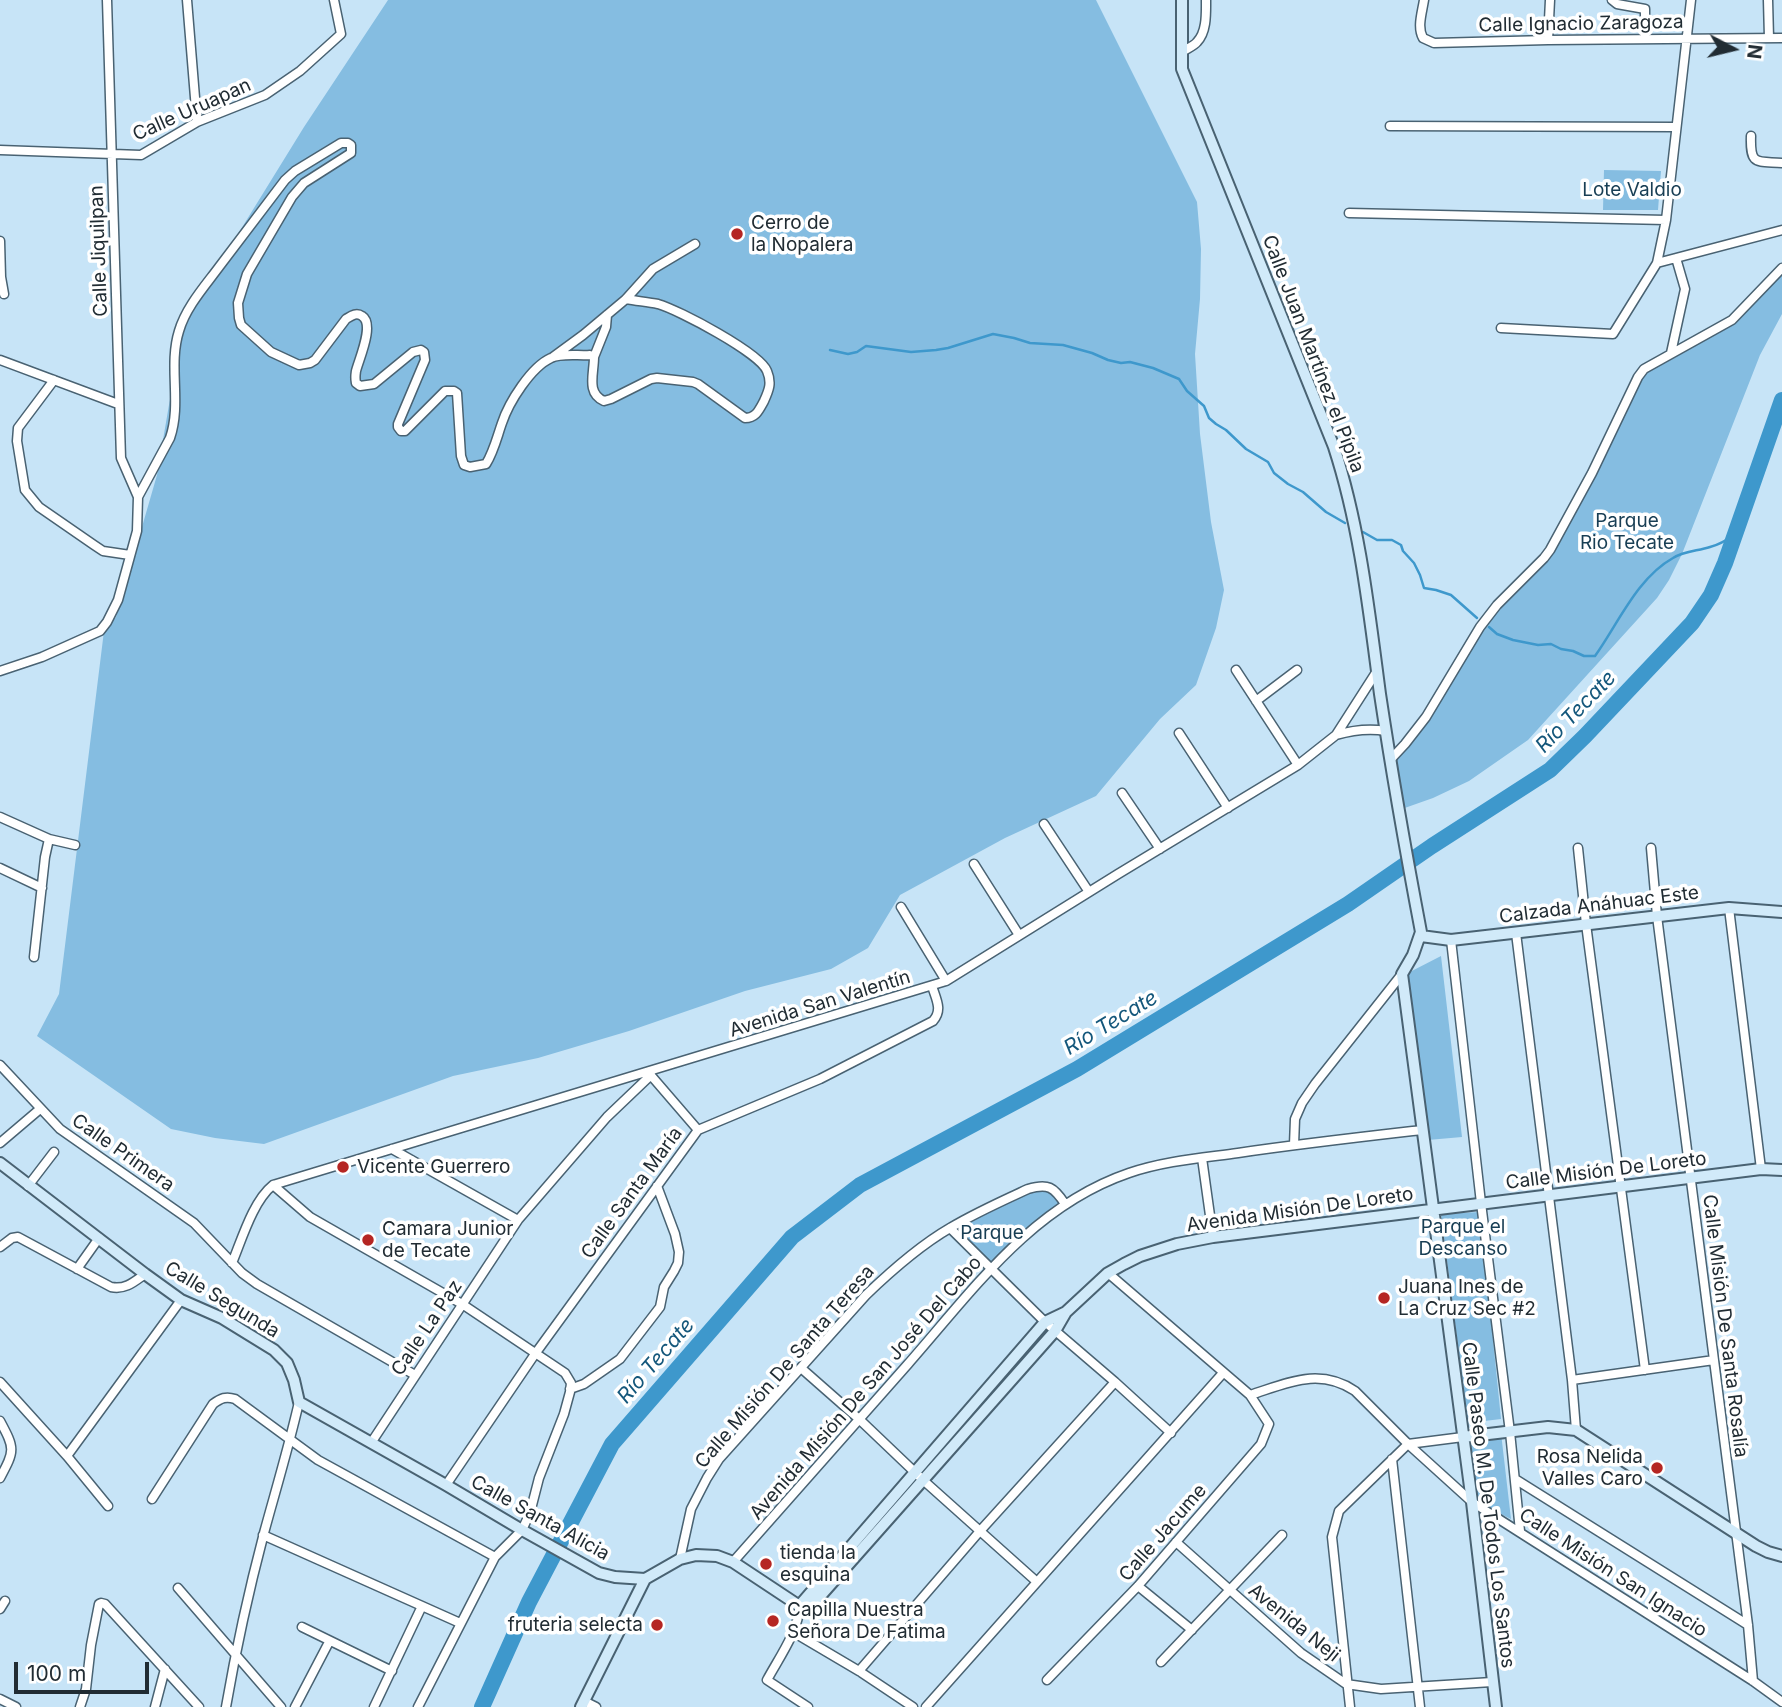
<!DOCTYPE html>
<html>
<head>
<meta charset="utf-8">
<style>
	body { margin:0 }
	#map { position:relative; width:1782px; height:1707px; overflow:hidden; background:#c7e4f7; font-family:Inter,sans-serif }
	canvas { display:block }
	.north { position:absolute; left:1698px; top:14px; width:70px; height:70px; -webkit-text-stroke:5px #fff; paint-order:stroke; rotate:97deg; font-size:19px; font-weight:700; line-height:28px; text-align:center; color:#212c33 }
	.north::after { content:''; display:block; margin:auto; width:24px; height:32px; background:#212c33; clip-path:polygon(50% 0,100% 100%,50% 72%,0 100%) }
	.scale { position:absolute; left:14px; top:1662px; width:135px; height:32px; box-sizing:border-box; border:4px solid #212c33; border-top:0; padding-left:9px; font-size:21px; line-height:24px; white-space:nowrap; color:#212c33; -webkit-text-stroke:5px #fff; paint-order:stroke }
</style>
</head>
<body>
<div id="map">
<canvas width="1782" height="1707"></canvas>
<div class="north">N</div>
<div class="scale">100 m</div>
</div>
<script>
const c = document.querySelector('canvas').getContext('2d');
c.lineJoin = 'round';
function paint(path, color) { c.fillStyle = color; c.fill(path, 'evenodd'); }
function trace(path, color, width, dash) { c.strokeStyle = color; c.lineWidth = width; c.lineCap = dash ? 'butt' : 'round'; c.setLineDash(dash || []); c.stroke(path); }
function drawText(font, color, halo, rows, align = 'center') {
  c.font = font + ' Inter,sans-serif'; c.lineWidth = 7; c.setLineDash([]); c.textBaseline = 'middle'; c.strokeStyle = halo; c.fillStyle = color; for (const [text, x, y, turn = 0] of rows) {
    c.save(); c.translate(x, y); c.rotate((+turn || 0) * Math.PI / 180); c.textAlign = isNaN(turn) ? turn : align; if (halo) c.strokeText(text, 0, 0); c.fillText(text, 0, 0); c.restore();
  }
}
paint(new Path2D(`
	M388,0H1096L1197,202L1201,249L1200,299L1195,354L1200,434L1211,522L1224,590L1216,628L1196,685L1160,719L1096,796L1005,838L900,895L868,948L831,969L745,991L629,1031L538,1058L453,1076L264,1144L215,1138L171,1129L37,1036L59,994L104,631L116,617L157,475L183,323L304,127Z
	M1604,170L1661,171L1658,210H1603Z
	M1782,264V314L1760,355L1682,554L1669,580L1657,598L1528,740L1469,781L1433,798L1399,810L1390,753L1411,733L1440,690L1467,639L1497,603L1534,567L1560,533L1625,405L1648,367L1715,333Z
	M1441,956L1462,1137L1428,1140L1406,974Z
	M1050,1182L1061,1205L990,1268L949,1229L1019,1187Z
	M1480,1212L1501,1419L1468,1423L1441,1214Z
	M1501,1433L1511,1519L1478,1503L1468,1435Z`), '#85bde1');
trace(new Path2D(`
	M830,350L848,354L857,352L866,346L911,352L936,350L948,348L993,334L1014,338L1030,343L1063,345L1092,353L1108,360L1121,363L1130,362L1153,368L1179,379L1187,391L1204,406L1209,418L1216,424L1226,430L1246,449L1268,462L1274,473L1288,484L1303,492L1326,512L1345,523
	M1363,532L1377,540H1392L1401,545L1403,551L1414,563L1420,575L1424,588L1436,590L1451,595L1477,618
	M1489,627L1497,634L1513,640L1538,645L1551,644L1561,649L1573,651L1584,656H1595C1618,624 1637,578 1673,558C1684,551 1698,551 1710,547C1718,545 1727,540 1734,535`), '#3e98cc', 2.5);
trace(new Path2D(`
	M482,1707L529,1602L612,1444L792,1237L860,1185L1077,1069L1348,904L1432,846L1550,770L1585,736L1692,623L1711,595L1725,563L1782,400`), '#3e98cc', 16);
const street = new Path2D(`
	M187,0L197,122
	M1424,0C1422,13 1417,27 1423,38L1434,43L1548,40L1782,38
	M1612,0L1617,4L1645,9V39
	M1768,0L1769,38
	M1548,40L1550,0
	M1182,52C1186,49 1194,46 1197,42C1207,32 1206,13 1206,0
	M1390,126L1676,127
	M1751,136C1750,166 1756,161 1782,163
	M0,150L141,155L197,122L265,95L300,71L341,34L334,0
	M1349,213L1666,220
	M0,241L1,277L4,294
	M1657,263L1782,230
	M1501,328L1613,334L1657,263L1666,220L1691,0
	M1671,353L1685,289L1676,258
	M553,357L583,335L626,299L653,269L695,244
	M594,357L606,327L607,315
	M0,360L118,404
	M54,380L18,428L17,441L25,490L39,507L94,545L103,551L130,555
	M138,497L170,438C182,403 168,366 179,331C186,307 205,286 219,267C241,238 263,209 285,180L295,171L341,143H348L351,145V153L304,183L292,197L247,274L238,303L239,318L241,325L271,352L299,365L310,363L315,360L346,319C351,316 356,312 362,316C375,324 359,359 356,371C355,378 355,377 356,383L360,386L374,384L413,352L421,350L424,352L425,360L398,424V427L401,431H405L445,391H454L457,393L461,456L464,465L470,467L486,464C494,451 497,437 502,423C509,402 531,367 551,358C561,353 579,356 590,355L594,357C594,374 586,393 604,401L611,399L651,379L657,378L693,382L698,384L745,418C756,418 759,410 764,401C769,390 772,383 767,371C760,353 679,310 658,304C648,302 637,301 626,299
	M1236,670L1298,765
	M0,671L42,657L100,631L107,622L118,600L137,531L138,497L121,458L107,0
	M1256,701L1297,670
	M1179,733L1228,808
	M1336,735C1353,730 1368,728 1386,731
	M1391,759L1405,744L1426,717L1480,627L1497,605L1544,558L1550,550L1592,473L1638,377L1644,369L1732,320L1782,268
	M1122,793L1160,849
	M0,817L49,839L75,845
	M1044,824L1089,892
	M1578,848L1586,924L1645,1370
	M1651,848L1657,916L1748,1625L1753,1681
	M974,864L1019,935
	M0,868L42,888
	M901,907L946,981
	M1729,908L1761,1169
	M1516,933L1572,1380L1576,1430
	M1451,940L1481,1203L1510,1432L1520,1531
	M34,957L45,857L49,839
	M0,1065L60,1129L194,1223L242,1273L257,1284L415,1375
	M648,1072L698,1130
	M0,1143L40,1109
	M1294,1145L1295,1119L1302,1103L1315,1084L1402,974
	M392,1149L518,1220
	M1202,1158L1213,1237
	M273,1185L310,1217L462,1304L565,1373L571,1383L570,1392L564,1414L539,1478L530,1513L522,1530L495,1557L418,1707
	M28,1186L54,1152
	M950,1228L1045,1322L1115,1382L1171,1433
	M0,1247L12,1238L18,1237L111,1287C125,1290 134,1282 145,1274
	M232,1263C242,1239 253,1201 273,1185L946,981L1118,874L1298,765L1336,735L1377,671
	M77,1269L99,1238
	M1108,1273L1250,1395C1288,1383 1319,1367 1355,1391L1408,1444L1472,1502L1753,1681L1782,1702
	M801,1368L859,1419L923,1480L1037,1582
	M1572,1380L1714,1360
	M0,1382L67,1456L108,1506
	M570,1389L584,1384L620,1359L660,1307L664,1287L674,1271L678,1263L679,1252L675,1234L657,1186
	M0,1421C15,1449 15,1450 0,1478
	M371,1443L518,1220L607,1117L651,1075
	M67,1456L181,1300
	M1392,1459L1420,1707
	M1515,1479L1748,1625
	M446,1485L535,1354L698,1130L820,1079L933,1021C943,1010 936,999 932,986
	M152,1499L213,1404C221,1398 226,1396 235,1399L318,1460L495,1557
	M263,1535L460,1623
	M1176,1542L1301,1653L1346,1684L1381,1689L1492,1682
	M680,1559L691,1509L707,1478L719,1459L866,1295C892,1270 919,1246 950,1228C975,1213 1002,1201 1028,1189C1048,1183 1054,1187 1065,1204
	M733,1562C791,1496 849,1430 908,1364C973,1290 1032,1206 1129,1173C1164,1161 1202,1158 1238,1153C1299,1144 1361,1137 1422,1130
	M1138,1586L1192,1630
	M178,1588L281,1707
	M800,1605C798,1632 780,1656 767,1680L808,1707
	M0,1609L5,1601
	M302,1627L392,1671
	M793,1632L859,1671L913,1707
	M1161,1662L1282,1535
	M859,1671L980,1531L1115,1382
	M1047,1680L1138,1586L1261,1444L1269,1424L1250,1395
	M0,1699L16,1707
	M584,1701L596,1707
	M80,1707L86,1689L91,1645L99,1604L101,1603L105,1604L199,1707
	M155,1707L165,1669
	M226,1707C236,1649 249,1590 264,1533C276,1489 289,1446 299,1402
	M295,1707L329,1642
	M374,1707L422,1606
	M926,1707L1223,1373
	M1350,1707L1332,1537L1339,1511L1408,1444L1463,1437`);
const secondary = new Path2D(`
	M1182,0V69L1334,447C1360,527 1369,611 1380,694C1392,774 1406,853 1421,932L1413,955L1402,974L1472,1502L1496,1707
	M1421,936L1451,940L1729,908L1782,912
	M0,1163L145,1274L181,1300L222,1318L274,1350L287,1363L294,1380L299,1402L446,1485L522,1530L599,1573L615,1577L645,1579L680,1559L696,1555L717,1556L733,1562L807,1611L1055,1331L1066,1312
	M1463,1437L1548,1427L1576,1430L1756,1546L1768,1552L1782,1556
	M800,1605L1045,1322L1066,1312L1108,1273L1124,1264L1140,1256L1177,1244L1213,1237L1761,1169L1782,1170
	M581,1707L645,1579`);
trace(street, '#496272', 11);
trace(secondary, '#496272', 14);
trace(street, '#fff', 8);
trace(secondary, '#d1eaf9', 10);
for (const [x, y, r, color] of [
	[737,234,7,"#b52623"],
	[343,1167,7,"#b52623"],
	[368,1240,7,"#b52623"],
	[1384,1298,7,"#b52623"],
	[1657,1468,7,"#b52623"],
	[766,1564,7,"#b52623"],
	[773,1621,7,"#b52623"],
	[657,1625,7,"#b52623"]
]) { const dot = new Path2D(); dot.arc(x, y, r, 0, 2 * Math.PI); c.fillStyle = color; c.fill(dot); trace(dot, '#fff', 2.5); }
drawText('19px', '#212c33', '#fff', [
	["Calle Ignacio Zaragoza",1581,24,-1],
	["Calle Uruapan",192,110,-24],
	["Calle Jiquilpan",99,251,-92],
	["Calle Juan Martínez el Pípila",1313,354,69],
	["Calzada Anáhuac Este",1599,905,-7],
	["Avenida San Valentín",820,1004,-17],
	["Calle Primera",123,1153,35],
	["Calle Misión De Loreto",1606,1171,-7],
	["Calle Santa María",632,1193,-54],
	["Avenida Misión De Loreto",1300,1210,-8],
	["Calle Segunda",222,1300,31],
	["Calle Misión De Santa Rosalía",1725,1326,83],
	["Calle La Paz",427,1328,-56],
	["Calle Misión De Santa Teresa",785,1367,-49],
	["Avenida Misión De San José Del Cabo",866,1388,-49],
	["Calle Paseo M. De Todos Los Santos",1488,1505,83],
	["Calle Santa Alicia",540,1518,29],
	["Calle Jacume",1163,1533,-49],
	["Calle Misión San Ignacio",1613,1573,33],
	["Avenida Neji",1294,1623,39]
]);
drawText('19px', '#183e54', '#fff', [
	["Lote Valdio",1632,190],
	["Parque",1627,521],
	["Rio Tecate",1627,543],
	["Parque el",1463,1227],
	["Descanso",1463,1249],
	["Parque",992,1233]
]);
drawText('19px', '#212c33', '#fff', [
	["Cerro de",751,223],
	["la Nopalera",751,245],
	["Vicente Guerrero",357,1167],
	["Camara Junior",382,1229],
	["de Tecate",382,1251],
	["Juana Ines de",1398,1287],
	["La Cruz Sec #2",1398,1309],
	["Rosa Nelida",1643,1457,"right"],
	["Valles Caro",1643,1479,"right"],
	["tienda la",780,1553],
	["esquina",780,1575],
	["Capilla Nuestra",787,1610],
	["Señora De Fatima",787,1632],
	["fruteria selecta",643,1625,"right"]
], 'left');
drawText('italic 21px', '#14577b', '#fff', [
	["Río Tecate",1576,712,-46],
	["Río Tecate",1111,1023,-31],
	["Río Tecate",656,1361,-49]
]);
</script>
</body>
</html>
